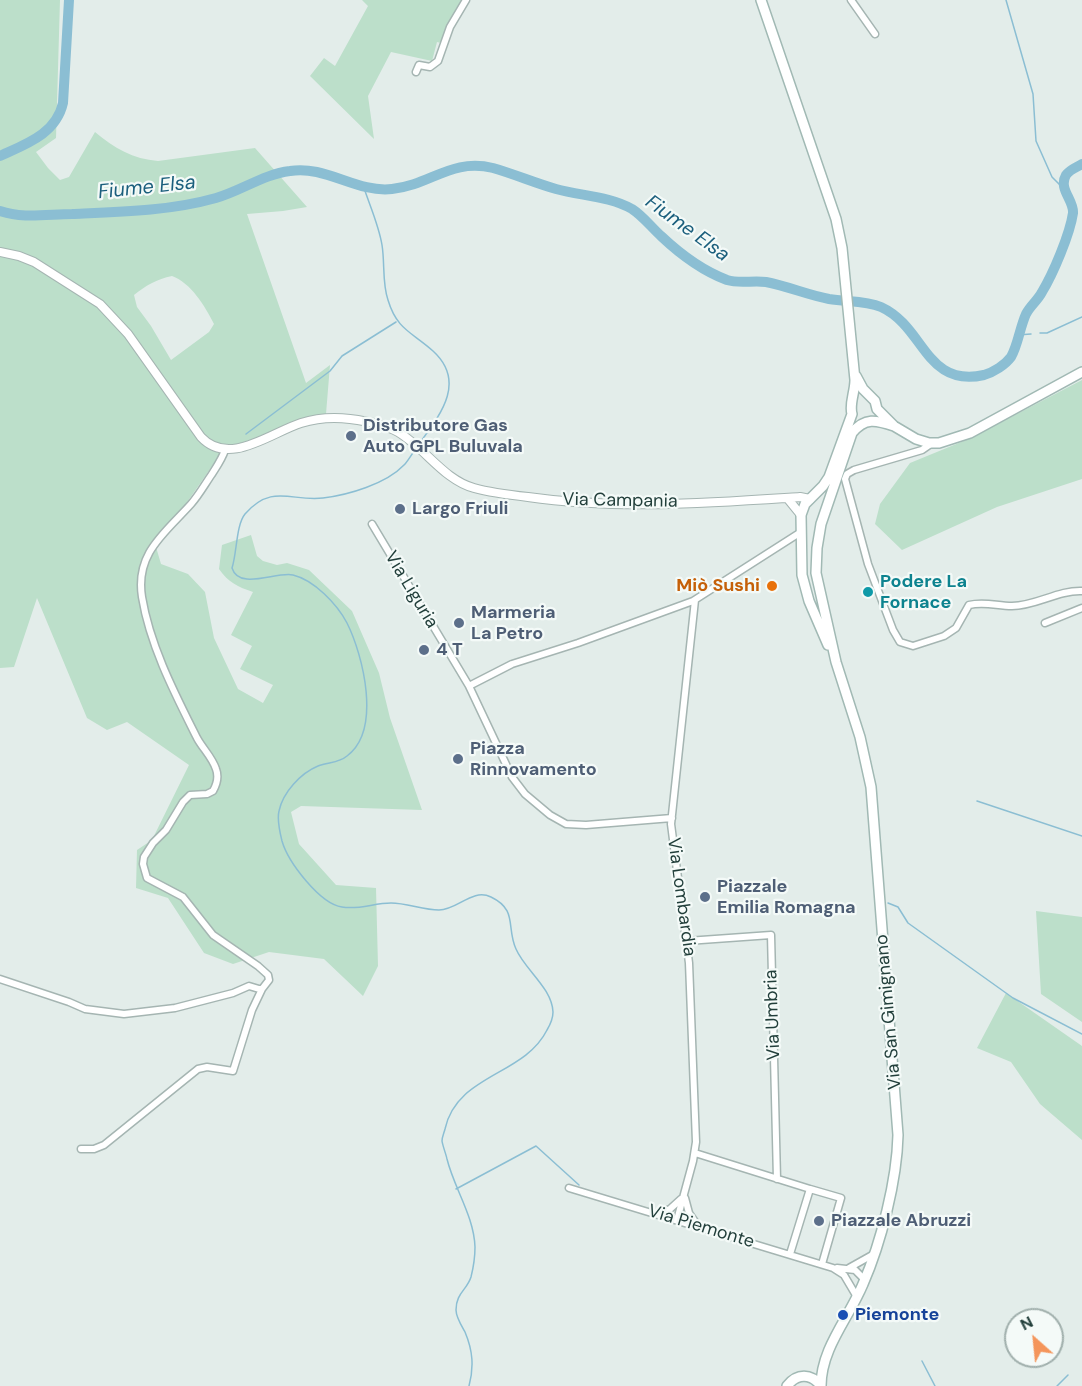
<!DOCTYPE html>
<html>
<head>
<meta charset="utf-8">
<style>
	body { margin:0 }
	#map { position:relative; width:1082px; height:1386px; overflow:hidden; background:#e3edea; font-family:"DM Sans",sans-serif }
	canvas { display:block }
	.north { position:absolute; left:1004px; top:1308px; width:60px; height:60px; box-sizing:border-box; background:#f4faf8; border:2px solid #a0afac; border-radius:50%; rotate:333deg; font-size:16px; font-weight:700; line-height:24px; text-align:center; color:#223f3b }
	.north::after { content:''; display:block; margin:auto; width:21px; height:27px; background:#f4955b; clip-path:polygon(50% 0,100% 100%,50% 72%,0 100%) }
</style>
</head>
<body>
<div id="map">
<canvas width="1082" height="1386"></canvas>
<div class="north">N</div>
</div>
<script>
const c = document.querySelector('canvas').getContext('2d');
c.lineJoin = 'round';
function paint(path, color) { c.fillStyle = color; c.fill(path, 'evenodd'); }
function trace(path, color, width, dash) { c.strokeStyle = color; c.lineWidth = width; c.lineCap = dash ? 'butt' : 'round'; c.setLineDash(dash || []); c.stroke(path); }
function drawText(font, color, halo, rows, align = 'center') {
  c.font = font + ' "DM Sans",sans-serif'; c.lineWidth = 4.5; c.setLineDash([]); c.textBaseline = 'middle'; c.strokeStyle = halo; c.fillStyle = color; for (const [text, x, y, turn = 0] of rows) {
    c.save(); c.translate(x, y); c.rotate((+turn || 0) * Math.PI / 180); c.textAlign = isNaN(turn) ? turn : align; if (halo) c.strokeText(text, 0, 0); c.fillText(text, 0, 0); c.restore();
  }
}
paint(new Path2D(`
	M0,0H60L56,138L36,152L48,168L60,180L69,177L95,132C114,148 133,159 158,161L255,148L307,207L283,211L247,214L306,383L330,365L326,414C290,416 261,442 226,446L156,547L161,564L188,574L205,592L214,638L238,689L263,703L273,685L240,669L252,646L231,635L253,592C238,587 228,582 219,569L222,545L251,535L257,556L263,561L277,565L287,563L309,570L352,611L379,673L390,718L422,810L301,806L291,812L299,844L336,885L376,888L378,966L363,996L324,959L269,952L233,964L204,953L168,898L136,888L137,850L152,840L189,765L127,722L107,730L87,718L37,598L14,667L0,668ZM172,276C191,283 205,306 214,324L209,332L171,360L151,326L137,307L134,295C145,286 157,279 172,276Z
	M362,0H463L441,43L437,42L432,61L391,52L368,96L374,139L310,76L324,58L335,66L368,6Z
	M1082,380V479L997,507L902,550L875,524L880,504L910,463L971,438Z
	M1036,911L1082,917V1022L1041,994Z
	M1006,993L1082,1046V1140L1040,1104L1011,1062L977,1048Z`), '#bcdfca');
trace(new Path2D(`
	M1006,0L1033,94L1036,141L1052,177L1065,190
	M364,188C370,206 379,226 382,245C385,263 382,283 388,300C397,330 412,332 433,351C467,382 440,415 419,444
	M1040,333H1047L1082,317
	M1017,335L1031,334
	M246,434L330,371L342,356L396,322
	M415,450C411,455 408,461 404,465C386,484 348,495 323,498C292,502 272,483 245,514C236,525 237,553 232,568C239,591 277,571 293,575C314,580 337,604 347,623C363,655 382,730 347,756C339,763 328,762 318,766C301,773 283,792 279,811C277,819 280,833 282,841C288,862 320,904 342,907C359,910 374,903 391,903C407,903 423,910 439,910C458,910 472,888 491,897C518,910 506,927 516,949C525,970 552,988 553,1012C553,1018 550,1025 547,1030C524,1076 457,1074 445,1129C444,1133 442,1137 442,1141C443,1147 446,1154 447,1159C454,1188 474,1216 475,1247C475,1255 473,1269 471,1277C467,1290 456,1293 456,1310C456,1317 461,1325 465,1332C473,1351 474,1367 469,1386
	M977,801L1082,836
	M888,903L898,907L908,923L1013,998L1082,1034
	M456,1189L536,1146L579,1185
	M922,1361L935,1386
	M1057,1386L1068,1375`), '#8bbed3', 1.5);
trace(new Path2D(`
	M0,156C26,144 56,134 63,103L69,0
	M0,211C22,219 49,214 72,214C120,212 170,211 216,198C241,191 264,174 290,171C326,165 356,193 392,189C431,185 451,158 493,168C514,174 535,183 556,189C581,196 609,196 632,209C643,216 651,227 661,236C679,253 703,271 727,280C740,284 753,280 766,282C787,286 808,295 829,299C847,302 865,300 881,307C925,327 925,388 984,375C994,372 1005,365 1011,357C1018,345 1020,327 1026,314C1030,306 1038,300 1042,292C1053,274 1070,234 1073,213C1074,200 1058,189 1066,175C1069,170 1077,167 1082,164`), '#8bbed3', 10);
const minor = new Path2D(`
	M851,0L875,34
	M416,72L419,65L430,67L438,61L450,27L466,0
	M932,443L922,450L854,470L847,474L845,479L868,564L893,630L900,642L913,646L944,636L956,628L969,605C984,601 997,606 1012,606C1036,606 1058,590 1082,591
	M372,524L469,686L512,777L525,794L550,815L566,824L586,825L672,818
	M1045,623L1082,608
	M469,686L512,664L578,643L693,601L801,532
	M687,941L771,935L777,1179
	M0,979L69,1002L85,1009L124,1014L175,1008L233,993L249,986L259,989H262L269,980L268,975L258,966L213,935L183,897L147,878L143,864L144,857L153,843L166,830L183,802L190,795L207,794L213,791C217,784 219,777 216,769C212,757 203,749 197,738C175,694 150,646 142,597C135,553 165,533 191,504C199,495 205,484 212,474C217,466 222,459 225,450
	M81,1149H94L104,1145L198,1069L207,1067L233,1071L252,1010L262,989
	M695,1153L810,1189
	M569,1188L833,1268L844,1275L857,1297
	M685,1198L689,1213L698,1226
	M657,1214L670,1209L681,1199
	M677,1220L693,1161L696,1142L689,963L671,824L695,600
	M790,1254L810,1189L841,1198L822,1264
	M837,1268L855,1270L865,1280
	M849,1268L874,1254`);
const tertiary = new Path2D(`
	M0,252L19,256L34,262L100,304L128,334L201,437C229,467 270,433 301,423C317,418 333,417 350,419C366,421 384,424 398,432C425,448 444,480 474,488C492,493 510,495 528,497C618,510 710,503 800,497L810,499
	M788,499L801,515`);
const secondary = new Path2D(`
	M761,0L836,219L842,248L855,380C855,392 849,404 852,414L829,477L823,486L805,504L801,515L802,575L809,601L828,645
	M856,376L863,389L875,401L877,409L894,426L916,439L929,443H939L970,433L1082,372
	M787,1386C797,1373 811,1373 821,1386
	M821,1386C821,1348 849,1318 863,1284C881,1243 897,1180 898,1135L871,787L860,737L836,662L816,573L817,548L821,524L852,433C865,417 876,420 894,426`);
trace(minor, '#a5b5b2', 9);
trace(tertiary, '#a5b5b2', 10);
trace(secondary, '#a1b9b4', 12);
trace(minor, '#fff', 6);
trace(tertiary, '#fff', 8);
trace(secondary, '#fff', 9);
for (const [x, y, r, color] of [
	[351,436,6,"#5c6f8a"],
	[400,509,6,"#5c6f8a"],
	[772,586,6,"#e8710a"],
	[868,592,6,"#0f9aa8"],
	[459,623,6,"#5c6f8a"],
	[424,650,6,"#5c6f8a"],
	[458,759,6,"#5c6f8a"],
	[705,897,6,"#5c6f8a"],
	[819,1221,6,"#5c6f8a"],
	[843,1315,6,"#1a4fb4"]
]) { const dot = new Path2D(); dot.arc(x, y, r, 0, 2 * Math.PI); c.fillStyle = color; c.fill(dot); trace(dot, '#f4faf8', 2); }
drawText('bold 18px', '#4e5e75', '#f4faf8', [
	["Distributore Gas",363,426],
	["Auto GPL Buluvala",363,447],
	["Largo Friuli",412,509],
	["Marmeria",471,613],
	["La Petro",471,634],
	["4 T",436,650],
	["Piazza",470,749],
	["Rinnovamento",470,770],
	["Piazzale",717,887],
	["Emilia Romagna",717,908],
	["Piazzale Abruzzi",831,1221]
], 'left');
drawText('18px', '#223f3b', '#f4faf8', [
	["Via Campania",620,501,1],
	["Via Liguria",411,590,59],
	["Via Lombardia",681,897,82],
	["Via San Gimignano",889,1012,-95],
	["Via Umbria",773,1015,-92],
	["Via Piemonte",701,1227,17]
]);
drawText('bold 18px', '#0d838f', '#f4faf8', [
	["Podere La",880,582],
	["Fornace",880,603]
], 'left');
drawText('bold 18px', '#c56008', '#f4faf8', [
	["Miò Sushi",760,586]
], 'right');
drawText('bold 18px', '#164399', '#f4faf8', [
	["Piemonte",855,1315]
], 'left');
drawText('italic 20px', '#1b5f7d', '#f4faf8', [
	["Fiume Elsa",147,188,-6],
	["Fiume Elsa",687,229,36]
]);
</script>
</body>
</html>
